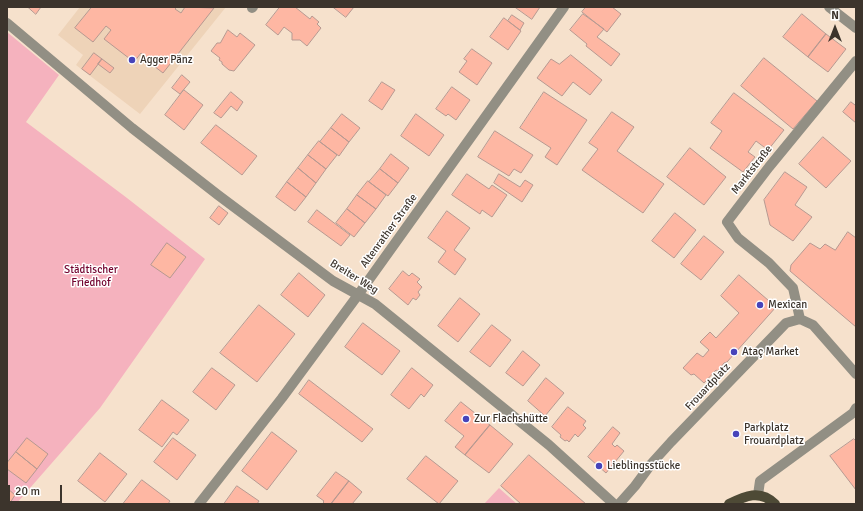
<!DOCTYPE html>
<html>
<head>
<meta charset="utf-8">
<style>
	body { margin:0 }
	#map { position:relative; width:863px; height:511px; overflow:hidden; background:#f6e1cc; font-family:Signika,sans-serif }
	canvas { display:block }
	.frame { position:absolute; inset:0; border:8px solid #3c342c; pointer-events:none }
	.north { position:absolute; left:815px; top:8px; width:40px; height:40px; -webkit-text-stroke:3px #fff; paint-order:stroke; rotate:0deg; font-size:11px; font-weight:700; line-height:16px; text-align:center; color:#3c342c }
	.north::after { content:''; display:block; margin:auto; width:14px; height:18px; background:#3c342c; clip-path:polygon(50% 0,100% 100%,50% 72%,0 100%) }
	.scale { position:absolute; left:8px; top:485px; width:54px; height:18px; box-sizing:border-box; border:2px solid #3c342c; border-top:0; padding-left:5px; font-size:12px; line-height:14px; white-space:nowrap; color:#3c342c; -webkit-text-stroke:3px #fff; paint-order:stroke }
</style>
</head>
<body>
<div id="map">
<canvas width="863" height="511"></canvas>
<div class="frame"></div>
<div class="north">N</div>
<div class="scale">20 m</div>
</div>
<script>
const c = document.querySelector('canvas').getContext('2d');
c.lineJoin = 'round';
function paint(path, color) { c.fillStyle = color; c.fill(path, 'evenodd'); }
function trace(path, color, width, dash) { c.strokeStyle = color; c.lineWidth = width; c.lineCap = dash ? 'butt' : 'round'; c.setLineDash(dash || []); c.stroke(path); }
function drawText(font, color, halo, rows, align = 'center') {
  c.font = font + ' Signika,sans-serif'; c.lineWidth = 3; c.setLineDash([]); c.textBaseline = 'middle'; c.strokeStyle = halo; c.fillStyle = color; for (const [text, x, y, turn = 0] of rows) {
    c.save(); c.translate(x, y); c.rotate((+turn || 0) * Math.PI / 180); c.textAlign = isNaN(turn) ? turn : align; if (halo) c.strokeText(text, 0, 0); c.fillText(text, 0, 0); c.restore();
  }
}
paint(new Path2D(`
	M80,7H226L140,114L76,65L83,55L58,35Z`), '#eed3b8');
paint(new Path2D(`
	M7,32L59,75L26,122L127,198L205,259L100,408L16,504H7Z
	M499,488L517,504H484Z`), '#f5b2be');
const building = new Path2D(`
	M28,7H41L36,14Z
	M92,7H177L175,9L181,13L185,7L214,8L163,73L145,59L146,57L141,53L134,62L104,39L111,30L106,26L93,42L75,28Z
	M280,7H295L310,19L312,16L319,22L317,24L321,28L307,46L300,40H292V33L284,27L278,35L266,25Z
	M333,7H354L346,17Z
	M515,7H540L532,19Z
	M586,7H612L621,14L607,32L582,12Z
	M583,14L604,29L597,37L620,54L611,66L586,46L587,44L570,30Z
	M802,14L826,34L808,57L783,37Z
	M512,15L524,23L520,30L508,21Z
	M504,18L521,31L508,50L490,37Z
	M228,30L237,37L240,33L255,45L234,71L229,70L222,64V62L219,60L220,58L211,51L217,43H220Z
	M826,34L846,49L828,72L808,57Z
	M472,49L492,63L477,85L459,72L467,61L464,59Z
	M94,53L102,59L90,75L82,69Z
	M571,55L602,80L590,95L573,82L562,96L537,78L551,59L559,64Z
	M764,58L817,101L793,129L741,86Z
	M102,59L114,68L110,73L98,64Z
	M182,75L190,82L180,94L172,88Z
	M382,82L395,90L382,110L369,101Z
	M452,87L470,100L456,120L448,114L446,116L436,109Z
	M184,90L203,105L184,130L165,115Z
	M231,92L243,102L237,111L231,106L221,118L214,113Z
	M544,92L587,120L557,165L545,157L551,148L520,128Z
	M734,93L784,130L768,150L756,141L748,152L755,157L743,172L710,148L722,131L711,123Z
	M851,102L855,105L856,103V123L843,112Z
	M612,112L634,127L617,151L664,184L643,213L582,170L598,149L589,143Z
	M342,114L360,128L349,142L331,128Z
	M416,114L444,135L429,156L401,136Z
	M216,125L257,156L242,175L201,143Z
	M331,128L349,142L339,156L320,142Z
	M495,131L533,155L521,173L514,169L509,176L478,157Z
	M823,137L851,161L826,188L799,164Z
	M319,141L337,155L326,169L308,155Z
	M690,148L726,177L704,205L667,177Z
	M391,154L409,168L398,183L380,169Z
	M308,155L326,169L316,183L298,168Z
	M298,168L316,183L306,197L287,182Z
	M380,169L398,183L388,196L369,182Z
	M785,172L807,187L795,205L812,217L793,241L770,225L764,200Z
	M467,174L489,189L492,185L507,195L492,217L482,210L480,214L452,195Z
	M499,174L520,187L525,180L533,185L522,202L494,183Z
	M368,181L386,195L376,209L357,195Z
	M287,182L306,197L295,211L276,197Z
	M357,195L376,209L365,223L347,209Z
	M219,206L228,213L219,225L210,218Z
	M347,209L365,223L354,237L336,223Z
	M317,210L350,235L341,246L308,222Z
	M447,211L470,228L454,250L466,259L455,275L438,262L446,251L428,238Z
	M675,213L696,230L674,258L652,241Z
	M848,232L856,238V327L790,271L791,265L810,243L820,249L825,244L835,250Z
	M704,236L724,252L701,280L681,264Z
	M167,243L186,257L170,278L151,265Z
	M403,271L409,276L412,273L420,279L417,282L422,287L418,292L420,295L416,300L413,298L408,305L389,289Z
	M299,273L325,295L308,317L281,295Z
	M739,275L776,307L727,362L724,363L718,371L716,370L704,383L694,374L691,375L683,368L697,353L703,357L709,350L700,342L710,332L716,338L739,313L721,296Z
	M460,298L480,314L458,342L438,326Z
	M259,305L295,334L257,382L220,353Z
	M363,323L400,351L382,375L345,347Z
	M492,325L511,340L490,367L470,352Z
	M523,351L540,365L523,386L506,373Z
	M212,368L235,385L216,410L193,392Z
	M412,368L433,385L424,397L421,394L409,409L391,395Z
	M546,378L564,393L545,416L528,401Z
	M309,380L373,429L362,442L299,394Z
	M162,400L189,420L177,435L173,432L162,447L139,430Z
	M461,402L490,425L465,455L455,447L464,436L445,421Z
	M568,407L586,421L583,425L586,428L578,437L575,434L569,442L567,440L565,441L560,437L561,435L552,427Z
	M490,425L513,444L489,473L465,455Z
	M613,427L620,433L612,444L615,447L617,445L624,451L606,473L588,457Z
	M272,432L297,451L267,490L242,471Z
	M27,438L48,454L37,469L16,452Z
	M173,438L196,455L177,480L154,462Z
	M854,439L856,441V490L830,456Z
	M16,452L37,469L26,483L7,469V463Z
	M100,453L127,474L105,502L78,481Z
	M529,455L586,504H521L501,486Z
	M426,456L458,481L439,504L407,479Z
	M336,472L349,481L331,504H325L323,502L324,501L317,496Z
	M142,480L170,501L168,504H123Z
	M349,481L362,492L352,504H331Z
	M237,486L259,501L257,504H224Z
	M7,488L15,495L10,503L7,501Z`);
paint(building, '#feb7a3');
trace(building, '#b69991', 1);
trace(new Path2D(`
	M829,7L856,28
	M252,8L253,7
	M7,23L132,128L218,195L333,281L375,304L549,445L614,504
	M800,319L793,288L769,263L738,238L727,222L769,167L856,61
	M758,495L760,481L853,413L856,408
	M199,504L282,398L358,295L564,7
	M619,504L635,486L652,463L671,442L786,323L800,319L813,325L856,374`), '#928f84', 10);
trace(new Path2D(`
	M729,504C745,496 760,489 775,504`), '#4e4a36', 10);
for (const [x, y, r, color] of [
	[132,60,4,"#4744ba"],
	[760,305,4,"#4744ba"],
	[734,352,4,"#4744ba"],
	[466,419,4,"#4744ba"],
	[736,434,4,"#4744ba"],
	[599,466,4,"#4744ba"]
]) { const dot = new Path2D(); dot.arc(x, y, r, 0, 2 * Math.PI); c.fillStyle = color; c.fill(dot); trace(dot, '#fff', 1.5); }
drawText('11px', '#3c342c', '#fff', [
	["Agger Pänz",140,60],
	["Mexican",768,305],
	["Ataç Market",742,352],
	["Zur Flachshütte",474,419],
	["Parkplatz",744,428],
	["Frouardplatz",744,441],
	["Lieblingsstücke",607,466]
], 'left');
drawText('11px', '#3c342c', '#fff', [
	["Marktstraße",752,170,-52],
	["Altenrather Straße",389,231,-54],
	["Breiter Weg",354,277,32],
	["Frouardplatz",708,387,-47]
]);
drawText('11px', '#72032f', '#fff', [
	["Städtischer",91,270],
	["Friedhof",91,283]
]);
</script>
</body>
</html>
